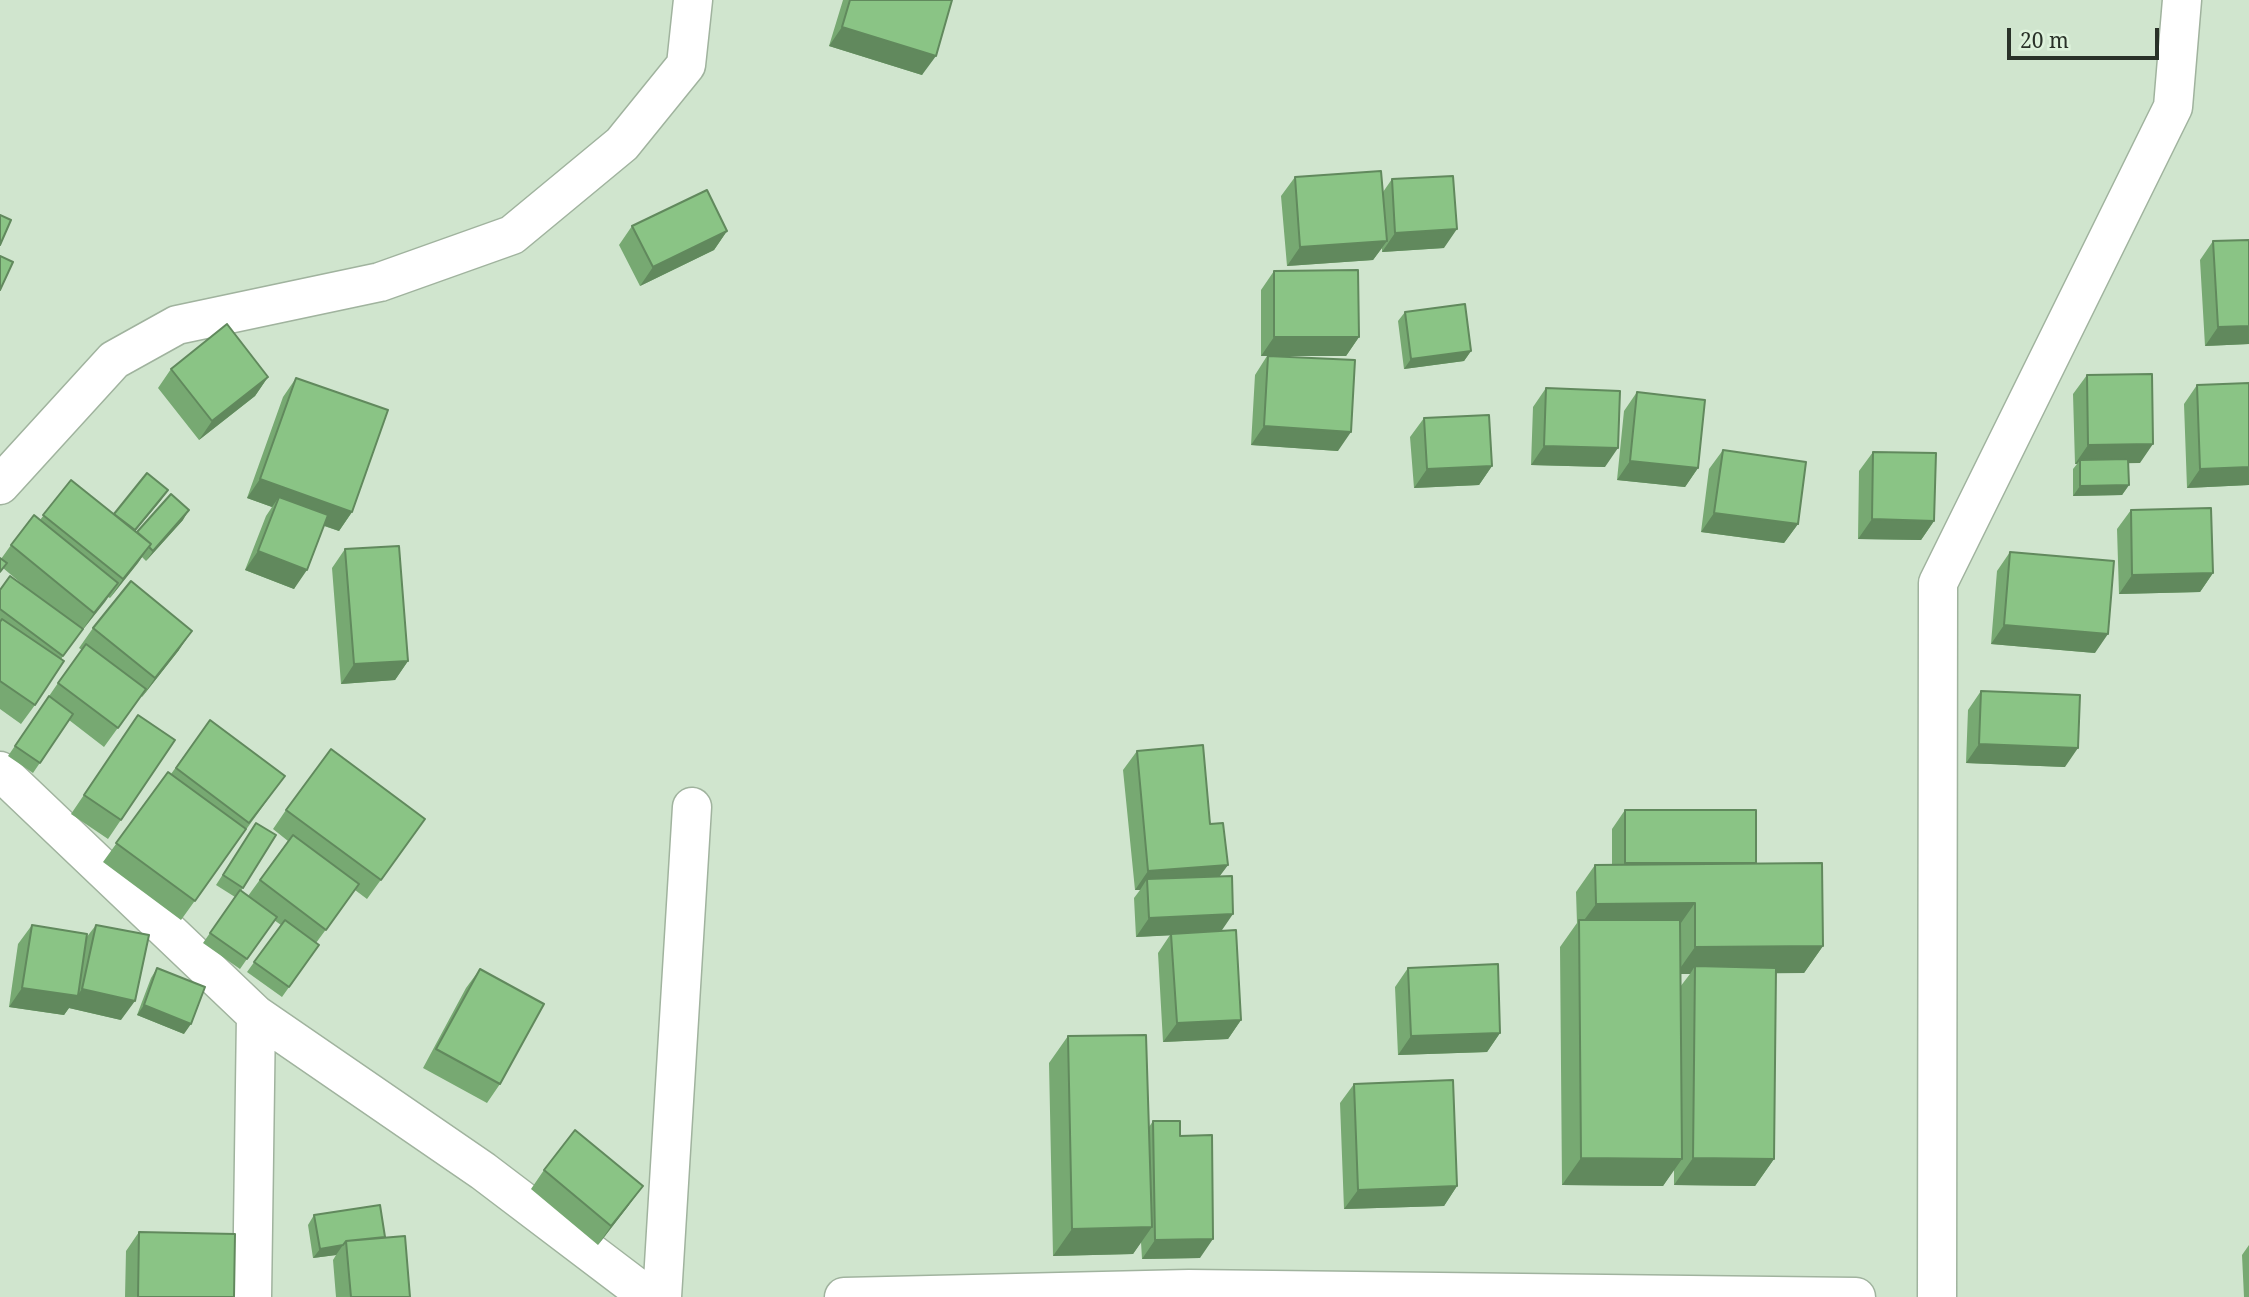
<!DOCTYPE html>
<html>
<head>
<meta charset="utf-8">
<style>
	body { margin:0 }
	#map { position:relative; width:2249px; height:1297px; overflow:hidden; background:#d0e5ce; font-family:"Noto Serif",serif }
	canvas { display:block }
	.scale { position:absolute; left:2007px; top:28px; width:152px; height:32px; box-sizing:border-box; border:4px solid #293128; border-top:0; padding-left:9px; font-size:21px; line-height:24px; white-space:nowrap; color:#293128; -webkit-text-stroke:5px #ddf2db; paint-order:stroke }
</style>
</head>
<body>
<div id="map">
<canvas width="2249" height="1297"></canvas>
<div class="scale">20 m</div>
</div>
<script>
const c = document.querySelector('canvas').getContext('2d');
c.lineJoin = 'round';
function trace(path, color, width, dash) { c.strokeStyle = color; c.lineWidth = width; c.lineCap = dash ? 'butt' : 'round'; c.setLineDash(dash || []); c.stroke(path); }
function paint(path, color) { c.fillStyle = color; c.fill(path, 'evenodd'); }
const minor = new Path2D(`
	M0,485L114,360L177,325L380,282L512,235L622,144L686,65L693,0
	M0,771L256,1015L483,1171L649,1297
	M252,1297L256,1015
	M662,1297L692,807
	M844,1297L1189,1289L1856,1297
	M1937,1297L1938,583L2173,107L2182,0`);
trace(minor, '#a0b39e', 41);
trace(minor, '#fff', 38);
paint(new Path2D(`
	M843,0H952L922,75L829,46Z
	M1295,177L1383,192L1392,179L1444,248L1382,252V248L1373,260L1287,266L1281,196Z
	M632,226L727,231L714,250L640,286L619,245Z
	M2213,241L2249,344L2205,346L2200,260Z
	M1274,271L1359,337L1346,356H1281L1338,451L1251,445L1255,375L1267,356H1261V290Z
	M1405,312L1471,351L1464,361L1404,369L1398,321Z
	M171,369L268,377L255,396L199,440L158,388Z
	M2087,375L2140,463H2128L2129,485L2122,495L2073,496V469L2077,464H2075L2073,394Z
	M296,378L352,512L339,531L324,526L294,589L245,570L266,516L272,507L247,498L283,397Z
	M2197,385L2249,485L2187,488L2184,404Z
	M1546,388L1605,467L1531,465L1533,407Z
	M1637,392L1698,468L1685,487L1617,480L1624,411Z
	M1424,418L1492,466L1479,485L1414,488L1410,437Z
	M1723,450L1798,524L1784,543L1701,532L1709,469Z
	M1873,452L1934,521L1921,540L1858,539L1859,471Z
	M71,480L114,514L161,500L135,531L137,532L183,520L146,561L142,557L110,598L108,597L81,632L61,659L35,705L21,724L0,709V590L22,584L3,568L1,559L11,545L40,520Z
	M2131,510L2213,573L2200,592L2119,594L2117,529Z
	M345,549L408,661L395,680L341,684L332,568Z
	M2010,552L2095,653L1991,644L1997,571Z
	M93,628L179,650L142,697L141,696L104,747L69,720L33,773L8,756L58,683L82,650L79,648Z
	M1981,691L2065,767L1966,763L1968,710Z
	M138,715L175,740L108,839L71,814Z
	M210,720L271,795L181,920L103,862L168,772L171,774Z
	M1137,751L1210,824L1228,865L1219,876L1221,931L1241,1020L1228,1039L1163,1042L1158,953L1170,935L1136,937L1134,898L1140,890H1135L1123,770Z
	M286,810L425,819L367,899L355,890L316,943L319,945L282,997L247,972L281,925L274,920L240,969L203,943L235,897L216,885L256,823L276,835L241,891L248,896L288,841L273,829Z
	M1625,810L1756,864L1823,946L1804,973H1776L1774,1159L1755,1186L1674,1185V1169L1663,1186L1562,1185L1560,947L1577,923L1576,892L1595,865H1612V829ZM1680,974H1690L1680,987Z
	M32,925L86,938L96,925L121,1020L69,1008L64,1015L9,1007L18,944Z
	M157,968L184,1034L137,1015L151,978Z
	M1408,968L1500,1033L1487,1052L1398,1055L1395,987Z
	M480,969L500,1084L487,1103L423,1068L466,988Z
	M1068,1036L1149,1127L1153,1121L1180,1136L1200,1258L1142,1259L1141,1242L1133,1254L1053,1256L1049,1063Z
	M1354,1084L1457,1186L1444,1206L1344,1209L1340,1103Z
	M544,1170L629,1205L598,1245L531,1189Z
	M314,1215L385,1237L410,1297H336L333,1260L336,1255L313,1258L308,1225Z
	M139,1232L234,1297H125L126,1251Z
	M2249,1245V1297H2244L2242,1255Z`), '#77a972');
paint(new Path2D(`
	M842,27L936,56L922,75L829,46Z
	M1457,229L1444,248L1382,252L1395,233Z
	M727,231L714,250L640,286L653,267Z
	M1387,241L1373,260L1287,266L1300,247Z
	M2249,326V344L2205,346L2218,327Z
	M1274,337H1359L1346,356H1261Z
	M1471,351L1464,361L1404,369L1411,359Z
	M268,377L255,396L199,440L212,421Z
	M1264,426L1351,432L1338,451L1251,445Z
	M2153,444L2140,463L2080,464V460L2077,464H2075L2088,445Z
	M1544,446L1618,448L1605,467L1531,465Z
	M1630,461L1698,468L1685,487L1617,480Z
	M1492,466L1479,485L1414,488L1427,469Z
	M2249,467V485L2187,488L2200,469Z
	M260,479L352,512L339,531L275,508L279,497L272,507L247,498Z
	M2129,485L2122,495L2073,496L2080,486Z
	M168,490L161,500L125,543L132,533Z
	M189,510L183,520L146,561L153,551Z
	M1714,513L1798,524L1784,543L1701,532Z
	M1872,519L1934,521L1921,540L1858,539Z
	M151,544L138,563L110,598L123,579Z
	M258,551L307,570L294,589L245,570Z
	M2213,573L2200,592L2119,594L2132,575Z
	M118,583L105,602L81,632L94,613Z
	M2004,625L2108,634L2095,653L1991,644Z
	M192,631L179,650L142,697L155,678Z
	M408,661L395,680L341,684L354,664Z
	M1979,744L2078,748L2065,767L1966,763Z
	M1625,863H1756L1612,882Z
	M1228,865L1214,884L1147,879L1140,890H1135L1148,871Z
	M1695,903L1676,930L1579,927L1596,904Z
	M1233,914L1220,933L1136,937L1149,918Z
	M1823,946L1804,973L1695,974V966L1690,974H1676L1695,947Z
	M22,988L77,996L82,989L135,1001L121,1020L69,1008L64,1015L9,1007Z
	M144,1005L191,1024L184,1034L137,1015Z
	M1241,1020L1228,1039L1163,1042L1177,1023Z
	M1500,1033L1487,1052L1398,1055L1411,1036Z
	M1581,1158L1682,1159L1663,1186L1562,1185Z
	M1693,1158L1774,1159L1755,1186L1674,1185Z
	M643,1186L629,1205L598,1245L611,1226Z
	M1457,1186L1444,1206L1344,1209L1358,1190Z
	M1152,1227L1133,1254L1053,1256L1072,1229Z
	M1213,1239L1200,1258L1142,1259L1155,1240Z
	M343,1245L336,1255L313,1258L320,1249Z`), '#61895d');
const building = new Path2D(`
	M850,0H952L936,56L842,27Z
	M1381,171L1387,241L1300,247L1295,177Z
	M1453,176L1457,229L1395,233L1392,179Z
	M707,190L727,231L653,267L632,226Z
	M0,215L11,220L0,245Z
	M2249,240V326L2218,327L2213,241Z
	M0,256L13,262L0,290Z
	M1358,270L1359,337H1274V271Z
	M1465,304L1471,351L1411,359L1405,312Z
	M227,324L268,377L212,421L171,369Z
	M1268,356L1355,360L1351,432L1264,426Z
	M2152,374L2153,444L2088,445L2087,375Z
	M296,378L388,410L352,512L260,479Z
	M2249,383V467L2200,469L2197,385Z
	M1546,388L1620,391L1618,448L1544,446Z
	M1637,392L1705,400L1698,468L1630,461Z
	M1489,415L1492,466L1427,469L1424,418Z
	M1723,450L1806,462L1798,524L1714,513Z
	M1873,452L1936,453L1934,521L1872,519Z
	M2128,459L2129,485L2080,486V460Z
	M147,473L168,490L135,530L114,514Z
	M71,480L151,544L123,579L43,515Z
	M171,494L189,510L153,551L149,547L151,544L137,532Z
	M279,497L328,515L307,570L258,551Z
	M2211,508L2213,573L2132,575L2131,510Z
	M34,515L118,583L94,613L11,545Z
	M399,546L408,661L354,664L345,549Z
	M2010,552L2114,561L2108,634L2004,625Z
	M0,558L7,563L0,572Z
	M10,576L83,629L63,656L0,609V590Z
	M131,581L192,631L155,678L93,628Z
	M2,619L64,661L35,705L0,681V622Z
	M86,644L146,689L118,728L58,683Z
	M1981,691L2080,695L2078,748L1979,744Z
	M49,696L73,714L40,763L15,746Z
	M138,715L175,740L121,820L84,795Z
	M210,720L285,776L249,823L176,768Z
	M1203,745L1210,824L1223,823L1228,865L1148,871L1137,751Z
	M331,749L425,819L381,880L286,810Z
	M168,772L246,829L195,901L116,843Z
	M1625,810H1756V863H1625Z
	M256,823L276,835L243,888L223,875Z
	M293,835L359,884L326,930L260,880Z
	M1822,863L1823,946L1695,947V903L1596,904L1595,865Z
	M1232,876L1233,914L1149,918L1147,879Z
	M240,890L277,917L247,959L210,933Z
	M285,920L319,945L289,987L254,962Z
	M1579,920H1680L1682,1159L1581,1158Z
	M32,925L87,934L78,996L22,988Z
	M96,925L149,935L135,1001L82,989Z
	M1236,930L1241,1020L1177,1023L1171,934Z
	M1498,964L1500,1033L1411,1036L1408,968Z
	M1695,966L1776,968L1774,1159L1693,1158Z
	M157,968L205,987L191,1024L144,1005Z
	M480,969L544,1004L500,1084L436,1049Z
	M1146,1035L1152,1227L1072,1229L1068,1036Z
	M1453,1080L1457,1186L1358,1190L1354,1084Z
	M1153,1121H1180V1136L1212,1135L1213,1239L1155,1240Z
	M575,1130L643,1186L611,1226L544,1170Z
	M380,1205L385,1237L346,1241L343,1245L320,1249L314,1215Z
	M139,1232L235,1234L234,1297H138Z
	M405,1236L410,1297H351L346,1241Z`);
paint(building, '#8ac485');
trace(building, '#61895d', 2);
</script>
</body>
</html>
